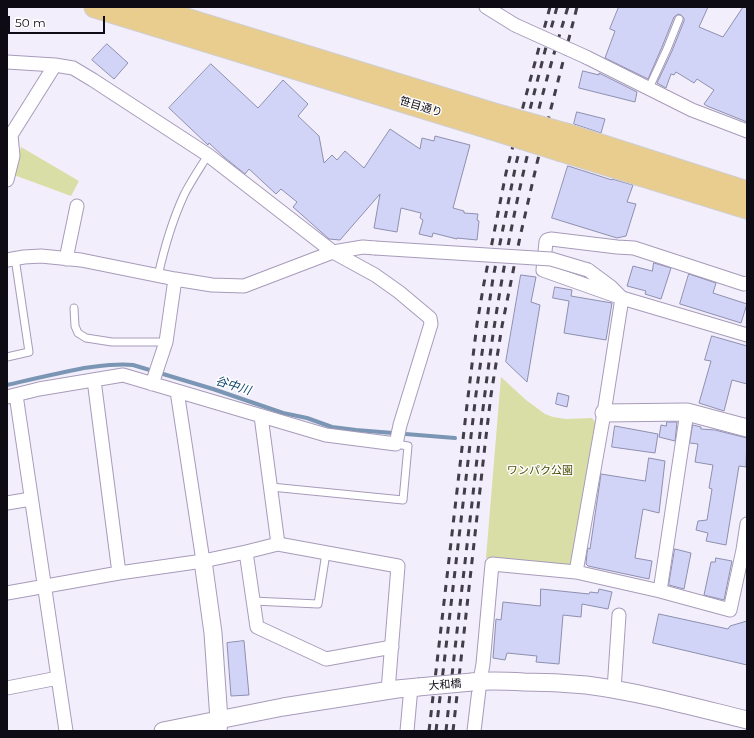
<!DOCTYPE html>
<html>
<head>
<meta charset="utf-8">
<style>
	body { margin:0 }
	#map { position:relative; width:754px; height:738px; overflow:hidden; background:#f3eefb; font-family:Montserrat,sans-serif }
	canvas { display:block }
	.frame { position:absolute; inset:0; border:8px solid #0f0b15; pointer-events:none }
	.scale { position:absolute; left:8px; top:16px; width:97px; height:18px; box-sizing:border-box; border:2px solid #0f0b15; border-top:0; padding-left:5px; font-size:12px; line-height:14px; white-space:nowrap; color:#0f0b15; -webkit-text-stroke:3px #fefefe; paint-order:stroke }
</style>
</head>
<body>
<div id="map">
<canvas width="754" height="738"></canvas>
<div class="frame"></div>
<div class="scale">50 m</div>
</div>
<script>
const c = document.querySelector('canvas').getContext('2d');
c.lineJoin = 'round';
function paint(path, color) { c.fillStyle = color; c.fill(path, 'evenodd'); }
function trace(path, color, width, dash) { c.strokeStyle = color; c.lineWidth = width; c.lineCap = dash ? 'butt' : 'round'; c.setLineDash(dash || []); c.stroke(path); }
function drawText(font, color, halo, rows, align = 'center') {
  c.font = font + ' Montserrat,"Noto Sans JP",sans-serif'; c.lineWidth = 3; c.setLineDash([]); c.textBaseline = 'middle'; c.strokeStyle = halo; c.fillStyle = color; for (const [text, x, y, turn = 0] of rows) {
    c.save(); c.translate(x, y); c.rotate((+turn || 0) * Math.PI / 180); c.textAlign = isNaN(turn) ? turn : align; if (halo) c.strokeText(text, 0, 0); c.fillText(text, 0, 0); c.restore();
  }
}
paint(new Path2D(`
	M21,147L79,181L71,196L14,175Z
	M501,377L526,400L545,414L553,417L566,419L592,418L596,423L572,563L568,566L486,558Z`), '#d9dea6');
trace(new Path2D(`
	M7,385C33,379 58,373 84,368C101,366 116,363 133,365L213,389L283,413L307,418L332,427L356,430L455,438`), '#7a96b4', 4);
const building = new Path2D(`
	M619,7H708L699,27L723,37L743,7H747V122L707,106L704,104L714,90L697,79L694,83L676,72L674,75L671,74L666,88L657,83L672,51L684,21V18L681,15L678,14L674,17L662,47L648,79L605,58L615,31L610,29Z
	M107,44L128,63L114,79L92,60Z
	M211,64L258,108L283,80L308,104L298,116L319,136L324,163L332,155L337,160L345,151L364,168L390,129L420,149L422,138L434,141L435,136L470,145L453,208L464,211V213L478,214L477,220L479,221L477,240L457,238V239L433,233L432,237L419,234L423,220L420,218L421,213L401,208L397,232L374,228L380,194L340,240L329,239L293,207L297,202L281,189L276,194L249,169L245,174L224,157L209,143L208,145L169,108Z
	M583,71L599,75V73L637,92L635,102L579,88Z
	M577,112L605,119L601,133L574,124Z
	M568,166L612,180V179L633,185L627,202L636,204L626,236L617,238L552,218Z
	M654,263L671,268L661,299L645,294L646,291L627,286L633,266L652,271Z
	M689,274L716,283L713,293L747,304L741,323L680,304Z
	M521,275L536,277L531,302L540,305L527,382L506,362Z
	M555,287L572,290L571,296L612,303L606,340L564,333L569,301L553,298Z
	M712,336L747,346V384L732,380L724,411L699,403L711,361L705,360Z
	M558,393L569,396L567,407L556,404Z
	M667,422H677L675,441L659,437L661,425L666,426Z
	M693,425L701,427V429L715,430L747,438L746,467L739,466L726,545L706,541L708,533L696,530L698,521L707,520L712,489L709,488L713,465L695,462L698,444L690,443Z
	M615,426L658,434L655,453L612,447Z
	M649,458L665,461L659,513L643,509L635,558L652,561L649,579L588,566L586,564L587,553L588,548L590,549L601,474L645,481Z
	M675,549L691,553L684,589L669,585Z
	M716,558L732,561L724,600L704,595L711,562H715Z
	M541,589L589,594L590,592L598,593L599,589L612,592L608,609L582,604L581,617L563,615L559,664L536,662L537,656L507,653L505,660L493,658L496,619L501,620L503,602L540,606Z
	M659,614L728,629L730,626L747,621V665L653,643Z
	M244,641L249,695L231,696L227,643Z`);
paint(building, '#d1d4f6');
trace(building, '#8d8faf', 1);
const service = new Path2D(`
	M649,88L667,49L679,19
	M158,276C164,249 172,221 184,195C191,181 200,168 208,155
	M74,308L75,326L78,333L86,338L112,342H166
	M7,357L29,352L15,258
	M271,487L403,500L408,446L396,444
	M253,601L318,604L326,553`);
const minor = new Path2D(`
	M486,7L515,25
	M586,57L692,110L747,131
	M7,62L55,65L73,68L93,80L208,155L333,252L375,275L399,292L430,318L431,324L400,425L396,444L326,435L123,375L39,389L7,397
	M7,180L13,156L11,135L55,65
	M66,259L77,206
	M7,260L24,257L41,256L81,260L175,279L212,285L244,286L333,252L363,247L375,248
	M588,270L611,287L622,298L747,335
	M94,380L119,573
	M152,384L166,342L175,279
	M177,391L203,561
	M16,395L66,731
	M261,416L278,544
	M7,503L31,499
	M246,552L257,627L326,659L392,647
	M576,572L604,413L622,298L543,270L546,242L547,240L551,239L617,247L634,248L744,284L747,283
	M660,591L687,412
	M7,593L119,573L203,561L246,552L278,544L398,566L388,691
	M7,688L58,678
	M614,690L619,615
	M407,731L411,687
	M474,731L480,681L483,664L492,564L576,572L660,591L730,610L743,550L747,524`);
const tertiary = new Path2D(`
	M604,413L687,412L747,428
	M203,561L213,633L219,720L218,731
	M472,682C490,680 507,681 524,682C545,682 565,683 586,685C640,692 694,707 747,720
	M163,731L283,707L397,689L418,687`);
const primary = new Path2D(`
	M95,7L489,128
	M147,7L491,113
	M566,134L747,192
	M562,151L747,208`);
trace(service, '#a79bba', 9);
trace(minor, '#a79bba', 15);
trace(tertiary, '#a79bba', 19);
trace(primary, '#cfced0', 23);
trace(service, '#fff', 7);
trace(minor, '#fff', 13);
trace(tertiary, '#fff', 17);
trace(primary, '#e8cd8f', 21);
trace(new Path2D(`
	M429,731L467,405L477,324L484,283L506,173L524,103L550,7
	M436,731L476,394L493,278L516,164L546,47L557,7
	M446,731C454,655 463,579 472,503C480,432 488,361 500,291C516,195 539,100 568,7
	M453,731L485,445L491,395L502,326L520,237L537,163L577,7`), '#423e49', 3, [7, 7]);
const minorBridge = new Path2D(`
	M515,25L586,57
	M375,248L551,259L588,270`);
const tertiaryBridge = new Path2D(`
	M418,687L472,682`);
const primaryBridge = new Path2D(`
	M491,113L566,134
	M489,128L562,151`);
trace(minorBridge, '#a79bba', 15, []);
trace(tertiaryBridge, '#a79bba', 19, []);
trace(primaryBridge, '#cfced0', 23, []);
trace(minorBridge, '#fff', 13);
trace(tertiaryBridge, '#fff', 17);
trace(primaryBridge, '#e8cd8f', 21);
drawText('11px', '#0f0b15', '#fefefe', [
	["笹目通り",421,107,17],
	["大和橋",445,685,-5]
]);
drawText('11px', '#4a4e05', '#fefefe', [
	["ワンパク公園",540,471]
]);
drawText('italic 12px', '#0a426a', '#fefefe', [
	["谷中川",233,386,17]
]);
</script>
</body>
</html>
